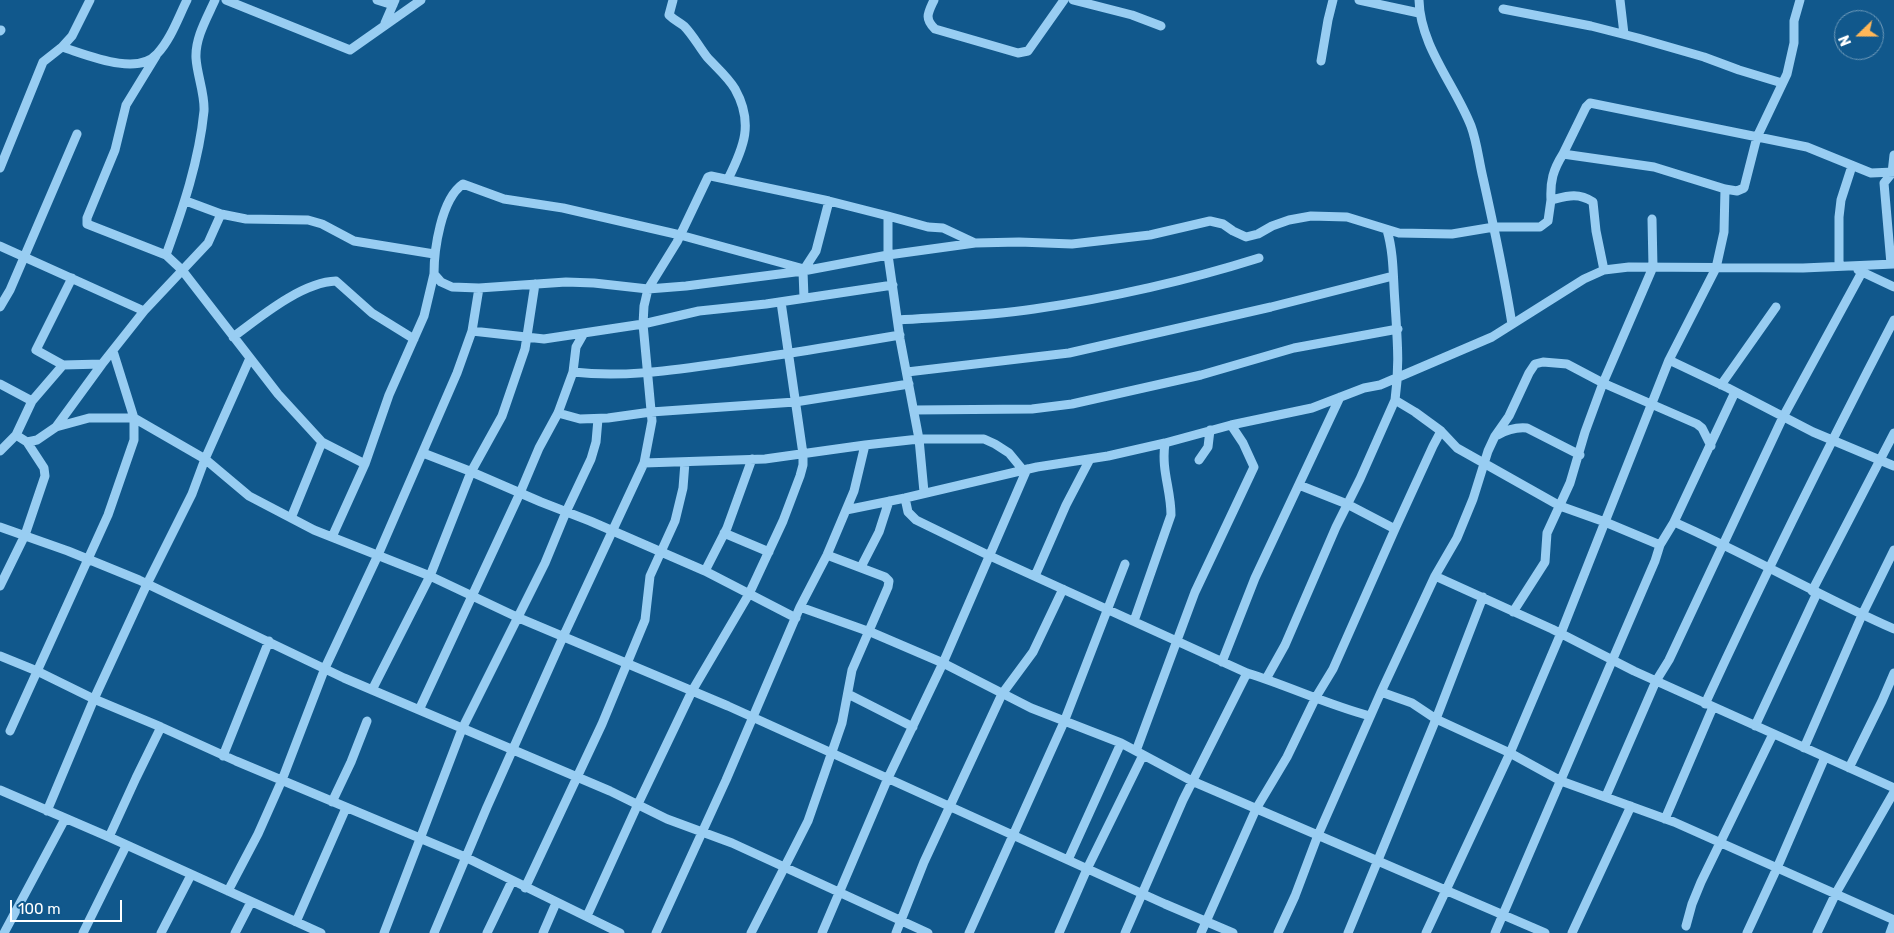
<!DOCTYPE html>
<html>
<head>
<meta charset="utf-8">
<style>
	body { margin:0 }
	#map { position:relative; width:1894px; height:933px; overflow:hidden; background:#11588c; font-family:Rubik,sans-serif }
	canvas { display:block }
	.north { position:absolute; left:1834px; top:10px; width:50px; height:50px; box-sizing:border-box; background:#11588c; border:1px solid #709bba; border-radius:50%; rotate:248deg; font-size:14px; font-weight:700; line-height:20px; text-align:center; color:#fff }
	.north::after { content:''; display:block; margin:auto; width:18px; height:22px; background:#ffb758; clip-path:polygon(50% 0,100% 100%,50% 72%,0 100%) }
	.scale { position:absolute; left:10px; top:900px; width:112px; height:22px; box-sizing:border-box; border:2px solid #fff; border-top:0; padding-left:6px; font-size:15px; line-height:18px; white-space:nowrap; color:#fff; -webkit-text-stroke:4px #11588c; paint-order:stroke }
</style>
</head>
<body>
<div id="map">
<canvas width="1894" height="933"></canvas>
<div class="north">N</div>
<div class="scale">100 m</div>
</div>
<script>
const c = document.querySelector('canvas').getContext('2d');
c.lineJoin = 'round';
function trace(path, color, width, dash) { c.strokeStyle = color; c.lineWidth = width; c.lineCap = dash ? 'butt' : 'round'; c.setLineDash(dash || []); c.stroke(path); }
trace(new Path2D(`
	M215,0C207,18 195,38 196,58C197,75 205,94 204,111C199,161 183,208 166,255L182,270L278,394L322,442L291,518
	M226,0L350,50L421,0
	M377,0L393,5
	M673,0L669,15C674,20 679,22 684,26C693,35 699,47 707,57C716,67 728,77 735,89C754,123 744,147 728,179
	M934,0C928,13 924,18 935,29L1018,53L1028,51L1064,0
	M1073,0L1132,15L1161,26
	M1359,0L1419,13
	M1419,0C1420,46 1455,85 1471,126C1477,142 1479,162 1483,178C1494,227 1504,275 1512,324
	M1620,0L1624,34
	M1800,0L1794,21V43L1787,74L1757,137L1744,188L1737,191L1725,189L1654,167L1563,154L1586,107L1590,103L1807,147L1871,173L1894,172
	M1503,9L1591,26L1638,38L1704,57L1739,70L1782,83
	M385,23L395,0
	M0,31L1,30
	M62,47C85,54 137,77 157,54C171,39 178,18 187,0
	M156,56L126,105L115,150L87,218V224L166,255
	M1321,61L1328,20L1333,0
	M0,168L43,62L62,47L72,36L90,0
	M1551,200C1550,181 1553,170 1563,154
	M186,201L221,214L246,219L308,220L322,224L354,241L434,254
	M1387,230C1394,254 1393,278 1395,303C1397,337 1400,365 1395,400L1415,412L1441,431L1457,448L1560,506L1605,522L1660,545
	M0,246L144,311
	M1891,264L1884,183L1892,173L1894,155
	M1839,266V217L1841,200L1852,166
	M1858,270L1894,287
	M434,274C434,250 441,199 463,184L504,199L563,208L680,235L804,269
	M72,278L36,350L63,365L102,364
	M804,298L803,271L816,251L829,201
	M0,307L10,290L77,134
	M898,320C943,317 989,316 1034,309C1110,298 1186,281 1259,258
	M472,331L544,339L643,324L699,311L766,304L893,285
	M233,337C260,317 302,282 336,281L372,313L414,339
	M1669,360L1728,388L1813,432L1894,466
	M573,372C624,378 673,370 724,363C782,355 841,345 900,335
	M907,372L1069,353L1271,307L1393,276
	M0,384L32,401
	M1721,385L1776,307
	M914,410L1032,409L1072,404L1201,375L1294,348L1398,329
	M558,413L580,419L608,418L651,412L795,402L909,384
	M56,427L89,418H134L205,459L249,496L314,530L430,576L519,618L728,706L1165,904L1233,933
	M16,435L27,442L37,440L56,427L102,364L144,311L208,243L221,214
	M1498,435C1508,429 1516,427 1527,428L1580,455
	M322,442L365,464
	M0,451L16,435L32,401L63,365
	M423,453L467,470L541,502L590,521L705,571L796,618
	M1199,460L1208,447L1210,430
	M644,463L765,459L865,445L919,439H984L995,444L1009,453L1023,470
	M1299,485L1347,504L1395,529
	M924,492L919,439L900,339L888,255V216L928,227L943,228L975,243
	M905,498L908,512L916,520L990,556L1247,673C1289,686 1328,705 1370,716
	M846,510L905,498L1037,467L1108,456L1165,443L1231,425L1312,408L1364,388L1380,385L1492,337L1584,279L1604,270L1629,267L1803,268L1894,264
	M1674,522L1735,392
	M0,527L68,551L139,580L344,678L610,791L667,819L732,843L928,933
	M724,533L769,552
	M332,537L365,464L389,395L424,316L434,274L441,282L452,287L479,288L566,282L594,283L648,289L686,286L803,271L888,255L975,243L1019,242L1072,244L1150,235L1210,221L1223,224L1233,231L1246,237L1258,234L1272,226L1289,220L1311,216L1347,217L1399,233L1452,234L1494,227H1540L1548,221L1551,200C1567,196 1578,192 1593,202L1596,231L1604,270
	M861,567L879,532L889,501
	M705,571L727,528L752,459
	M1035,576L1066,505L1090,459
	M1435,576L1552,629L1634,671L1894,788
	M0,586L25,535L45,476L44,468L27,442
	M1812,591L1894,433
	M800,607L873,633L943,663L1031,708L1121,743L1192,781L1545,933
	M1513,612L1545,562L1547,533L1570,483L1585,432L1603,383L1653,267L1652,219
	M1134,621L1171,515C1171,489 1161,471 1165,443
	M0,656L37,671L94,699L161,727L236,761L465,857L620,933
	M1222,662L1255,578L1340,397
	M1266,679L1285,645L1336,527L1360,479L1395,400
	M372,690L430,576L471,472L502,416L525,349L535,284
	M1381,692L1412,703L1436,719L1510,753L1561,781L1674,822L1894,920
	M848,694L913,727
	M1705,704C1765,574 1828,447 1894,320
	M419,710L520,493L539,448L558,413L573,372L576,347L584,333
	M1755,726L1817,593
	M10,731L108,515L134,440V418L113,351
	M1804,748L1862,615L1894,550
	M1136,751L1195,592L1254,467L1243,443L1231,425
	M223,756L269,641
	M1849,768L1882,701L1894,673
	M0,790L109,837L321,933
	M1606,796L1656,681L1669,660L1783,417L1862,272
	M332,802L351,762L367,721
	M47,811L94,699L147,584L192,494L205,459L250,358
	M1665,819L1713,707
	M109,837L136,778L161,727
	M1068,860L1121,743
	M525,888L602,724L645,620L650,576L675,521L683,488L685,462
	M228,891L258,834L282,780L325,668L378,555L457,373L472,331L479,288
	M587,916L638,804L692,691L749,594L783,521L800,476L803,465V454L781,302
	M296,922L346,808
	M1686,926L1692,904L1701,882L1773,734
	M4,933L65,819
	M83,933L126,846
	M161,933L191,875
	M235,933L251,902
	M384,933L462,729L545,563L566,512L591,459L596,442L598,419
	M434,933L487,807L563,637L644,463L652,421L643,324L644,306L648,289L677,242L708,177L711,176L829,201L888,216
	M487,933L512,881
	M543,933L556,903
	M656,933L726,780L800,607L827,555L846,510L854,491L865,445
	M751,933L808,821L842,723L852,670L888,587L889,581L885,577L827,555
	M822,933L888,778L943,663L1027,469
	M896,933L924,862L1002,694L1033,652L1063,589
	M969,933L1064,722L1125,564
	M1059,933L1087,869L1143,755
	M1125,933L1183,800L1247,673
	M1201,933L1256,809L1287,757L1316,697L1333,669L1395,529L1433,446L1441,431
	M1278,933L1295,896L1318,835L1381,692L1435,576L1457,538L1473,499L1488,451L1495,436L1509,416L1529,373L1535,364L1543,362L1567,364L1603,383L1697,424L1702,428L1711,446
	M1348,933L1436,719L1483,597
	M1426,933L1510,753L1561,633L1669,360L1716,268L1724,232L1725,189
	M1495,933L1655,561L1660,545L1674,522C1749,555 1819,596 1894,629
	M1572,933L1631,806
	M1747,933L1777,868L1825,757
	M1817,933L1836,893L1894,792
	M1890,933L1894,922`), '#98cdf2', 9);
</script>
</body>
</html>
